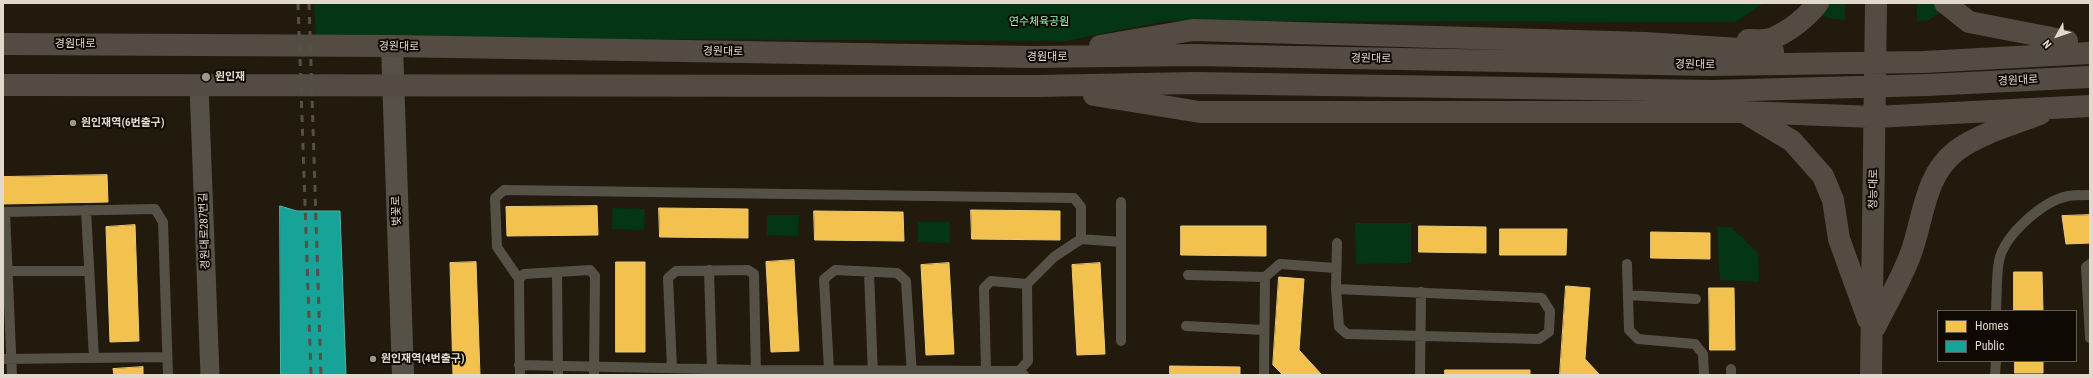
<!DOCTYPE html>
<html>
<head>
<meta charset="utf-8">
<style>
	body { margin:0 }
	#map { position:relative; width:2093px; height:378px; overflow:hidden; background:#211a0d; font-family:"Roboto Condensed",sans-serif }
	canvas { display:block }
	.frame { position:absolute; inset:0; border:4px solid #e1d9cb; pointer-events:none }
	.legend { position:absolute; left:1937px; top:310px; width:140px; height:52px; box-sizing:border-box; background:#0e0902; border:1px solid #625c52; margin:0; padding:5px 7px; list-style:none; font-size:12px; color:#e1d9cb }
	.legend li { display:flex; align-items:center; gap:8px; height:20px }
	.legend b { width:20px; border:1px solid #625c52 }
	.north { position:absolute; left:2037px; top:16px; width:40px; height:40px; -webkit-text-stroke:3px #0e0902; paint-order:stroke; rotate:230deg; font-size:11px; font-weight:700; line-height:16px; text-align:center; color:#e1d9cb }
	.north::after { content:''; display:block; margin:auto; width:14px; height:18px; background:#e1d9cb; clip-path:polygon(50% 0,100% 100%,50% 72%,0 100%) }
</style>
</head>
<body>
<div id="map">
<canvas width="2093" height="378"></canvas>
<div class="frame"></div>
<ul class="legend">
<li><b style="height:11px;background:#f2c14e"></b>Homes</li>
<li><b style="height:11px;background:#17a398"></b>Public</li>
</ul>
<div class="north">N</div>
</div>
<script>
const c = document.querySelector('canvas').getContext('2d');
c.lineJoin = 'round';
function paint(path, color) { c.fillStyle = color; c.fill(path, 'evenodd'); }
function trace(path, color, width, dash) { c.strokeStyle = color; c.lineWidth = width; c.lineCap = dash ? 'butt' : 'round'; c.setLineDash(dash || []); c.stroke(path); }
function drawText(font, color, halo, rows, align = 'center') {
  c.font = font + ' "Roboto Condensed","Noto Sans KR",sans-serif'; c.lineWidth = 4; c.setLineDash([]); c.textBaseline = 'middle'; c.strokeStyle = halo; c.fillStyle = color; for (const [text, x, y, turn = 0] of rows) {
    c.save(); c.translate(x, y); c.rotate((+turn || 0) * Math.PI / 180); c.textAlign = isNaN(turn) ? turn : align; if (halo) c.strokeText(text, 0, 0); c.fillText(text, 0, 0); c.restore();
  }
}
paint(new Path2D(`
	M314,3H1764L1736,22L1165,21L1066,41L565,39L316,36Z
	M1828,3H1845V20L1831,19L1819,14Z
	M1917,3H1934L1941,12L1929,20L1917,21Z
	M613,208L645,209L644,230L612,229Z
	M767,215H799L798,236L767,235Z
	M918,222H950V243L918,242Z
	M1355,223H1411V263L1356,264Z
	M1717,227H1731L1758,253L1759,282L1720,280Z`), '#043616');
const homes = new Path2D(`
	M107,175L108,202L3,204V177Z
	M597,206L598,235L507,236L506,207Z
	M659,208L748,209V238L660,237Z
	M971,210L1060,211V240L972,239Z
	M814,211L903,212L904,241L815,240Z
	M2090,215V243L2066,244L2062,216Z
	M135,225L139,341L110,342L106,227Z
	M1181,226H1266V256L1181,255Z
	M1419,226L1486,227V253L1419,252Z
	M1500,229H1567L1566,255H1500Z
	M1651,232L1710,233V259L1651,258Z
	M794,260L799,351L771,352L766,262Z
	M476,262L480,375H453L450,263Z
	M616,262H645V352H616Z
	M949,263L954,354L926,355L921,265Z
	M1100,263L1105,354L1077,355L1072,265Z
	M2014,272H2042L2043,311H2014Z
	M1279,277L1304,279L1299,350L1322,375H1283L1273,365Z
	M1566,286L1590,288L1585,359L1600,375L1560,374Z
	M1709,288H1734L1735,350H1710Z
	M2015,361H2043V373H2015Z
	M1170,366L1240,367V375H1170Z
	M143,367V375H114L113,369Z
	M1445,370H1530V375H1445Z`);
paint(homes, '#f2c14e');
trace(homes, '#edc874', 1);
const public = new Path2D(`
	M280,206L297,211H340L346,375H281Z`);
paint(public, '#17a398');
trace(public, '#54b3a7', 1);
trace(new Path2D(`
	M86,210L94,358
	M3,212L155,209L163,222L168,375
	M5,212L12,375
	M1627,264L1629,330L1638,339L1695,344L1703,354L1704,375
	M2090,264L2086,267L2090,338
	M709,270L712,369
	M8,271H89
	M557,272L558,375
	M869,272L873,375
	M1188,275L1265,277
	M519,279L497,247L495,198L504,190L1074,198L1081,207V239
	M1336,289L1542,298L1550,311L1549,332L1539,339L1347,334L1339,327L1336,289L1337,243
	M1628,295L1696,299
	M1996,311C1997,295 1996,278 1999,261C2004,235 2043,201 2068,196C2075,195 2083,195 2090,195
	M1186,326L1264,330
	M1121,341V202
	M3,359L167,357
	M519,365L756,370L1019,371L1024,375
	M672,368L668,278L676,271L748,270L754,274L756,375
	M1731,369V375
	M829,370L824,279L835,270L897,273L906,281L912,375
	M986,371L984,288L991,281L1027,284L1054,257L1081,239L1121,242
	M1019,371L1028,361L1027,284
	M520,375L519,279L524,274L590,270L595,276L594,375
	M1264,375L1265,277L1280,264L1335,268
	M1420,375L1421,292
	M1995,375L1996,361`), '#565147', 10);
trace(new Path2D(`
	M199,86L210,375`), '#565147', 19);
trace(new Path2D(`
	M392,46L403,375`), '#565147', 22);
trace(new Path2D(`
	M1945,3L1969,22L2067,41
	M1748,40C1755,40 1766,41 1773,38C1790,31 1807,17 1818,3
	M3,44L392,46L1033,57L1195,55L1709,65L1924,62L2090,53
	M1100,46L1193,30L1645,43L1773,51
	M3,85L1036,86L1196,83L1713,91L1927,85L2090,77
	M1094,95L1200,112H1743L1875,117L2090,106
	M1747,114L1792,141L1823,176L1833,200L1839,239L1868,319
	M1875,327C1887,303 1902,278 1911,253C1924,217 1924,176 1956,151C1978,134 2014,124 2040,114
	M1871,375L1876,3`), '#544b43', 22);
trace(new Path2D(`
	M298,3L311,375
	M309,3L321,375`), '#545046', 3, [7, 7]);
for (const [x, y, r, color] of [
	[206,77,5,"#9e9688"],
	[73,123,4,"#9e9688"],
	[373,359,4,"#9e9688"]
]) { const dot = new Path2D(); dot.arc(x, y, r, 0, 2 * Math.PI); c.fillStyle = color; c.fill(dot); trace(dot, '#0e0902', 1.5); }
drawText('11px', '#9bf4b3', '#0e0902', [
	["연수체육공원",1039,22]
]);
drawText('11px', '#e1d9cb', '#0e0902', [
	["경원대로",75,44],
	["경원대로",399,47,1],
	["경원대로",723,52,1],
	["경원대로",1047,57],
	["경원대로",1371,59,1],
	["경원대로",1695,65,1],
	["경원대로",2018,81,-3],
	["청능대로",1874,189,-89],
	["벚꽃로",397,211,-92],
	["경원대로287번길",205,231,-92]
]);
drawText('bold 11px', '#e1d9cb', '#0e0902', [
	["원인재",215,77],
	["원인재역(6번출구)",81,123],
	["원인재역(4번출구)",381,359]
], 'left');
</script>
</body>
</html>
